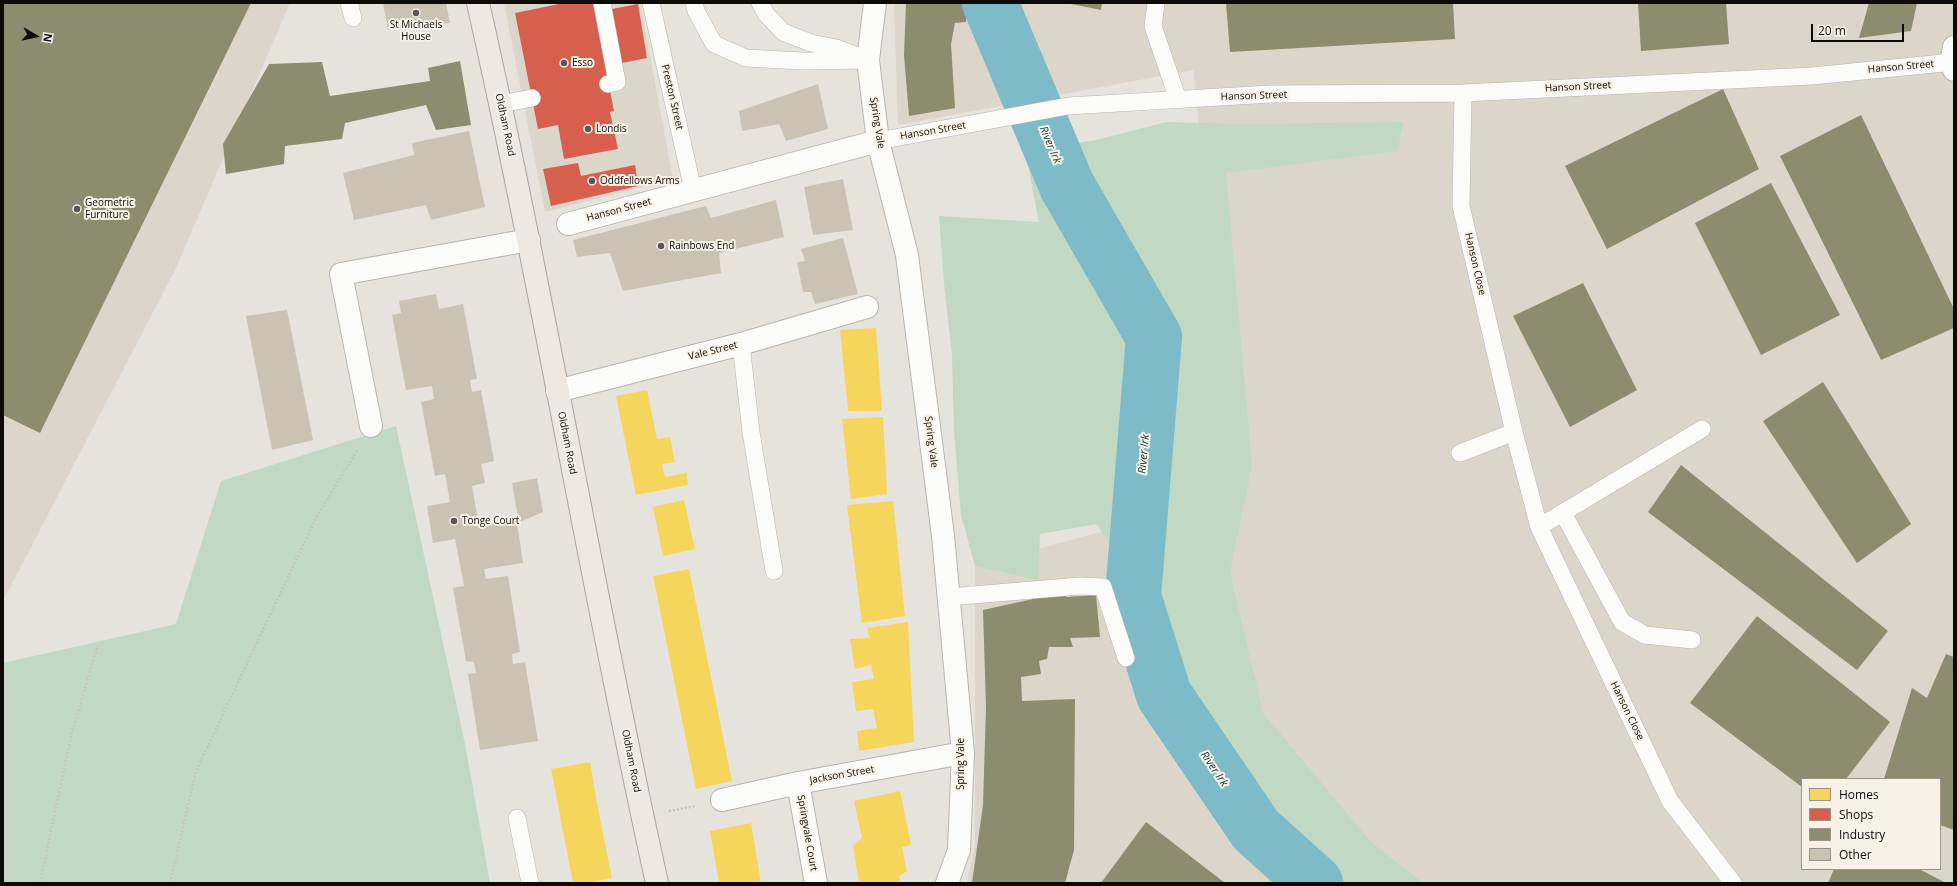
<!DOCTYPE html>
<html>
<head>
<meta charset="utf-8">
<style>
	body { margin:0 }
	#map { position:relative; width:1957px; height:886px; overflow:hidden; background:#e6e3dd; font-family:"Open Sans",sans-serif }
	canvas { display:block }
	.frame { position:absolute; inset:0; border:4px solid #0d0b08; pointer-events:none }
	.legend { position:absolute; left:1801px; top:778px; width:140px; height:92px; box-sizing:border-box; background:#f7f1e6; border:1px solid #99958d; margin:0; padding:5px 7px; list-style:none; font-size:12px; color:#0d0b08 }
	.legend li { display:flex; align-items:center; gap:8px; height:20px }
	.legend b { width:20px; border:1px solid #99958d }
	.north { position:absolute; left:16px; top:16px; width:40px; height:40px; -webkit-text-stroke:3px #f7f1e6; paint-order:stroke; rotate:99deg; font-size:11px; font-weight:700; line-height:16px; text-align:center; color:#0d0b08 }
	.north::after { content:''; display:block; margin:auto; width:14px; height:18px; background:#0d0b08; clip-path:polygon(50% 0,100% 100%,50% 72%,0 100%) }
	.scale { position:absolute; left:1811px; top:24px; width:93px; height:18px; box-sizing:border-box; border:2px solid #0d0b08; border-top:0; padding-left:5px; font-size:12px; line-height:14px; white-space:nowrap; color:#0d0b08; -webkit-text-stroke:3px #f7f1e6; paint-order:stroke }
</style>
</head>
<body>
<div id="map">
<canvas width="1957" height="886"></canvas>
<div class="frame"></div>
<ul class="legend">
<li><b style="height:11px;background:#f6d55c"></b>Homes</li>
<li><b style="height:11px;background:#d6604d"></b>Shops</li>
<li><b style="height:11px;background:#8c8c6e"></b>Industry</li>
<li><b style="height:11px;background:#cac3b4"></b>Other</li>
</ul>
<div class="north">N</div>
<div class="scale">20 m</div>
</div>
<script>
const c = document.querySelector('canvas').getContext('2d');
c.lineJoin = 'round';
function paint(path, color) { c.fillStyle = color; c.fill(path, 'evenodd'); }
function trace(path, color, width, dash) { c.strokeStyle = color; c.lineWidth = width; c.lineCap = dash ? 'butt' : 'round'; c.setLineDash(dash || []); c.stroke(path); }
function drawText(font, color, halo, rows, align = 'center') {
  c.font = font + ' "Open Sans",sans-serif'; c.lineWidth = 4; c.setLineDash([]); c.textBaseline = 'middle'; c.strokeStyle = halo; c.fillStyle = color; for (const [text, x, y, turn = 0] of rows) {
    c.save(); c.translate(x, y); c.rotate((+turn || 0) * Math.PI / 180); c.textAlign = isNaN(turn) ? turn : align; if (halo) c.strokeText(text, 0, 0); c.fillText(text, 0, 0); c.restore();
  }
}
paint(new Path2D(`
	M3,3H290L176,268L3,601Z
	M504,3H640L673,179L545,212Z
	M894,3H1954V883H1355L1311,850L1287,883H967L975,845V566L1126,525L1241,501L1193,70L898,125ZM1802,779H1940V869H1802Z`), '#dbd6c9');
paint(new Path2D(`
	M1166,122L1244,124L1404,122L1397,151L1226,173L1252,466L1230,572L1263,713L1370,841L1423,883H1332L1230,817L1159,712L1121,564L1097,524L1040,534L1038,580L975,566L961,515L954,431L952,356L944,283L939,216L1039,222L1025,151L1096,140Z
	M396,426L465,744L490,883H3V663L176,624L221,481Z`), '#c1d9c2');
paint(new Path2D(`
	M876,328L882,411H848L840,330Z
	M647,390L657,439L670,437L675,462L662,464L665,477L686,473L688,485L636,495L616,396Z
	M883,417L887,494L851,499L842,419Z
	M684,500L695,549L663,556L653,507Z
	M893,501L905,616L862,623L847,505Z
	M689,569L732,781L696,789L653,576Z
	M908,622L914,742L859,751L857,731L877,728L873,709L856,711L852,682L874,679L871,665L855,669L850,639L870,638L867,628Z
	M590,762L598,809L612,878L588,883H573L551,769Z
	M900,791L911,845L902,847L907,871L899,876L900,883H859L853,846L862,838L854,801Z
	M751,823L761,883H719L710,831Z`), '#f6d55c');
paint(new Path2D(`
	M564,3H593L614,111L610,112L618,149L564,159L558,125L538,129L515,13Z
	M638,4L647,58L622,63L612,9Z
	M578,163L581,176L635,165L638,186L551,206L543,169Z`), '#d6604d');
paint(new Path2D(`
	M3,3H251L40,433L3,415Z
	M906,3H968L966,22L955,23L951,44L955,108L909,116L904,55Z
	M1066,3H1102L1101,10Z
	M1226,3H1453L1455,39L1230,52Z
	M1638,3H1726L1729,44L1641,51Z
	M1869,3H1917L1911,31L1859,38Z
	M460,61L471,125L436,130L426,105L345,123L342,139L285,146L284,164L226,174L223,144L269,64L322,62L330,96L430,81L428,68Z
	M1723,89L1759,169L1607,249L1565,166Z
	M1861,115L1954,309V328L1881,360L1780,156Z
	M1771,183L1840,315L1761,355L1695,223Z
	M1583,283L1637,390L1570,427L1513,316Z
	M1823,382L1911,524L1857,563L1763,421Z
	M1681,465L1888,631L1857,670L1648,512Z
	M1065,592L1066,597L1096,595L1100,637L1070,638L1073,647H1049L1047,659L1039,661L1041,674L1021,677L1022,701L1075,699L1074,850L1065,883H972L983,805L986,707L983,610Z
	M1757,616L1890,722L1846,779H1802V787L1690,703Z
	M1946,654L1954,657V830L1940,825V779H1884L1912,688L1927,698Z
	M1146,822L1225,883H1101Z
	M1834,869H1919L1946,883H1828Z`), '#8c8c6e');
trace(new Path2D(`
	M990,3L1067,186L1154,337L1133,596L1164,695L1256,830L1315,883`), '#7cbbc7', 56);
paint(new Path2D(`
	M383,3H446L450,23L388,30Z
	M818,84L828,129L786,141L779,124L742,131L739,111Z
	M469,131L485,207L431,220L426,205L354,220L343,173L414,155L412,143Z
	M843,179L853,230L813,235L804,187Z
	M776,200L784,237L719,253L721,273L623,291L610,253L577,257L573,240L706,206L711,218Z
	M843,238L858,294L815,304L811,292H803L797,262L805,261L801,249Z
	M436,294L439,309L463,304L477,379L470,380L472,392L481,390L494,461L481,464L485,483L472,486L479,526L518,518L512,483L537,478L543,512L517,523L523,563L484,569L486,579L508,576L520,652L512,654L513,664L525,662L538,741L480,750L468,674L476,673L474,662L466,661L453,588L464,586L455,539L433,543L427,506L450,502L445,474L435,476L421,402L434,399L432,386L406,390L392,315L401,313L399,301Z
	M287,310L313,440L272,450L246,316Z`), '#cac3b4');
const service = new Path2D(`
	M349,3L353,18
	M602,3L617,82L608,84
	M651,3L693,190
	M694,3L696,11L714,44L746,58L802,61L868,60
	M760,3L766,14L783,32L811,43L836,48L860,57
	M1156,3L1153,26L1178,100
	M1463,93L1461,206L1514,432L1539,527L1670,801L1733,883
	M501,104L532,98
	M878,141L1068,106L1270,94L1463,93L1812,76L1954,62
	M741,344L751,432L774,571
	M1460,453L1514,432
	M1563,513L1622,622L1645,635L1692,640
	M1539,527L1702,429
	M949,597L1080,586L1103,587L1126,658
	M517,818L530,883`);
const minor = new Path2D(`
	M875,3L868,60L878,141L907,255L943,536L963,753L959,850L947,883
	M1954,47L1951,63L1954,70
	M568,224L878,141
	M557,391L741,344L867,307
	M371,426L341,274L529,240
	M798,783L816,883
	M722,800L798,783L963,753`);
const primary = new Path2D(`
	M478,3C544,295 592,591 657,883`);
trace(service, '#b7b5b0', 18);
trace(minor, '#b7b5b0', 24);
trace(primary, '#ada398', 24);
trace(new Path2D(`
	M669,811L696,806
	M40,883L71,736L98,645
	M170,883L196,771L316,518L358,449`), '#c4c3c1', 2.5, [2, 2]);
trace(service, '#fbfbfa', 17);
trace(minor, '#fbfbfa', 22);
trace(primary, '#eee8e2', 22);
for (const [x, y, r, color] of [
	[416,13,4,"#595753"],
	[564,63,4,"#595753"],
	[588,129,4,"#595753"],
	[592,181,4,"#595753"],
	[77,209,4,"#595753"],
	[661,246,4,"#595753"],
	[454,521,4,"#595753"]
]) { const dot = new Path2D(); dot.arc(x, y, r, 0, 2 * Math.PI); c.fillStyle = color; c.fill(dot); trace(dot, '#f7f1e6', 1.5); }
drawText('10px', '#0d0b08', '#f7f1e6', [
	["St Michaels",416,25,"center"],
	["House",416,37,"center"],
	["Esso",572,63],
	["Londis",596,129],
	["Oddfellows Arms",600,181],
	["Geometric",85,203],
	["Furniture",85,215],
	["Rainbows End",669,246],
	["Tonge Court",462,521]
], 'left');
drawText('10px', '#0d0b08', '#f7f1e6', [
	["Hanson Street",1901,67,-5],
	["Hanson Street",1578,87,-3],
	["Hanson Street",1254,96,-2],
	["Preston Street",672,97,77],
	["Spring Vale",877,123,81],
	["Oldham Road",505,125,78],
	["Hanson Street",933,131,-10],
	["Hanson Street",619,210,-15],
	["Hanson Close",1475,264,77],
	["Vale Street",713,351,-14],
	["Spring Vale",931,442,83],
	["Oldham Road",567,443,79],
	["Hanson Close",1627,711,64],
	["Oldham Road",631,761,79],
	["Spring Vale",961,764,-90],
	["Jackson Street",842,775,-10],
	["Springvale Court",807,833,80]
]);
drawText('italic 11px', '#0a363f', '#f7f1e6', [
	["River Irk",1050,145,67],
	["River Irk",1144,454,-85],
	["River Irk",1214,769,56]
]);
</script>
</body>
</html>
